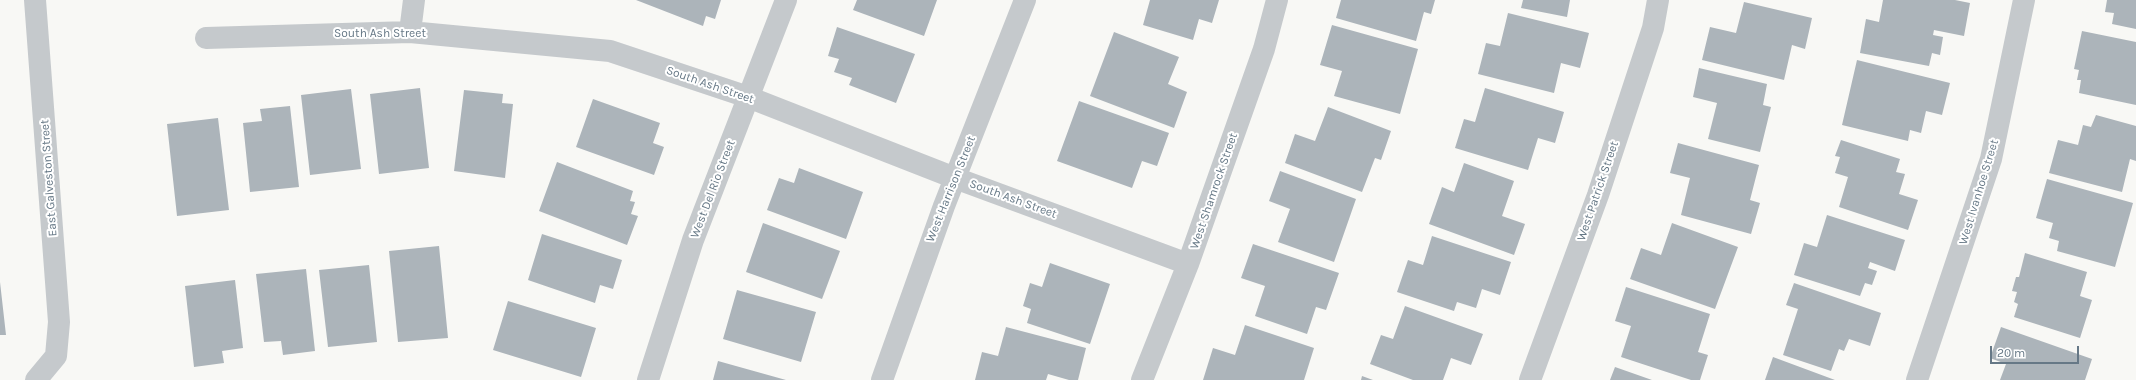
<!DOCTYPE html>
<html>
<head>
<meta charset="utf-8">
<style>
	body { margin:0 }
	#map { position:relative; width:2136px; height:380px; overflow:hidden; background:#f8f8f5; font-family:Karla,sans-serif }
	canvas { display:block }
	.scale { position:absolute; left:1990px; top:346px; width:89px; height:18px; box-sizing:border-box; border:2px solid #667886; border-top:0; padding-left:5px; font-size:12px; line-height:14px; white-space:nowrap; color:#667886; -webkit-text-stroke:3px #fff; paint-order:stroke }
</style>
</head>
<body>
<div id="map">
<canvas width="2136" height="380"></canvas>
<div class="scale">20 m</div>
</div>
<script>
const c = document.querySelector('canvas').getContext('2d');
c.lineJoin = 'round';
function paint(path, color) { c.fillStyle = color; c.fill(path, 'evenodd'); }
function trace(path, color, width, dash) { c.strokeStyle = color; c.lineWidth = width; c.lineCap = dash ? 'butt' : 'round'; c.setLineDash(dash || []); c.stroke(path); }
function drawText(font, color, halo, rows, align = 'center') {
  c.font = font + ' Karla,sans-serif'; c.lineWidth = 4; c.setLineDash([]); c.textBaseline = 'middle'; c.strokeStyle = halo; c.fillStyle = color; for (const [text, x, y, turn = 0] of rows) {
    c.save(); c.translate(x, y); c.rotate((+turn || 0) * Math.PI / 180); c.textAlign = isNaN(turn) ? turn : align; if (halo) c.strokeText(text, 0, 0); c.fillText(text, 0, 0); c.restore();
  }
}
paint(new Path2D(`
	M636,0H721L715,19L706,16L703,26Z
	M857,0H937L924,36L853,10Z
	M1150,0H1219L1212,23L1199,19L1193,40L1143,25Z
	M1341,0H1435L1431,14L1424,12L1416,41L1336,18Z
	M1523,0H1570L1567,17L1521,8Z
	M1883,0H1955L1970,3L1964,36L1934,30L1933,35L1943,37L1940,55L1932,53L1929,66L1860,53L1866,19L1879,22Z
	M2107,0H2136V29L2112,24L2114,13L2105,12Z
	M1744,2L1812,18L1805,49L1792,45L1784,80L1702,60L1710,27L1736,33Z
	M1508,13L1589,33L1580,68L1561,63L1554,93L1478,74L1486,43L1500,46Z
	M1332,25L1418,49L1400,114L1334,96L1342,71L1320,65Z
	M837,27L915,54L896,103L849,85L852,78L834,72L839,59L828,56Z
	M2082,31L2136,42V105L2079,93L2081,80H2077L2079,70L2074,69Z
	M1114,32L1179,57L1168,84L1187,92L1174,128L1090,96Z
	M1857,60L1950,83L1942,115L1926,111L1921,133L1910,130L1908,141L1842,125Z
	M1699,68L1767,84L1763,105L1771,107L1760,152L1708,139L1717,103L1693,97Z
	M420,88L429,168L379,174L370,94Z
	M1485,88L1564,112L1555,143L1538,138L1528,170L1455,148L1464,119L1475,122Z
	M351,89L361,169L310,175L301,95Z
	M464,90L503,94L502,103L513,104L505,178L454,171Z
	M593,99L660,123L653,143L664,147L654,175L576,147Z
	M1079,101L1169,133L1157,166L1142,161L1132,188L1057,161Z
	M290,106L299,187L250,192L243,123L262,121L260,109Z
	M1328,107L1391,131L1381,160L1375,158L1362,192L1285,163L1295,134L1315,141Z
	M2096,115L2136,126V161L2130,159L2122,192L2049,173L2058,140L2078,145L2083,125L2091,127Z
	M218,118L229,210L177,216L167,124Z
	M1841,140L1900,159L1896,172L1905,174L1899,194L1918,200L1908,230L1839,207L1848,177L1835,173L1840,157L1835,156Z
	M1678,143L1759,165L1750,200L1760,203L1751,234L1681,215L1690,178L1670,173Z
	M557,162L633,191L630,201L635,202L631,214L638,216L627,245L539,211Z
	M1464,163L1514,181L1502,216L1525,224L1514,255L1429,224L1442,187L1454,192Z
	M799,168L863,192L846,239L767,210L779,178L794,183Z
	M1280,171L1356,199L1334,262L1278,242L1290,209L1269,201Z
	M2047,179L2133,203L2115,267L2057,251L2059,241L2049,238L2053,223L2036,218Z
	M1827,215L1905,240L1895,271L1870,262L1868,268L1877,271L1872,285L1865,283L1860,296L1794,275L1804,243L1817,247Z
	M763,223L840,251L822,299L746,272Z
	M1672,223L1738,247L1715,309L1630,279L1641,248L1661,255Z
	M542,234L622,260L613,289L600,285L595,303L528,280Z
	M1432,236L1511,262L1500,295L1482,289L1476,308L1457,302L1454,311L1397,292L1408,260L1423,265Z
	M1253,244L1339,273L1326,310L1316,307L1307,334L1255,316L1265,286L1241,278Z
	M439,246L448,338L398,342L389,251Z
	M2025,253L2087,272L2080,296L2092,300L2080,338L2014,317L2018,304L2014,302L2017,292L2012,291L2016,277H2019Z
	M1050,263L1110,284L1090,344L1027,323L1031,309L1023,306L1030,283L1042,287Z
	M369,265L377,342L328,347L319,270Z
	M306,269L315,351L283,355L281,341L264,342L256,274Z
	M235,280L243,348L222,351L224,363L194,367L185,286Z
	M0,282L6,335H0Z
	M1794,283L1881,313L1870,346L1849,339L1844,351L1839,349L1831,371L1783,355L1798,309L1786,305Z
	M1626,287L1710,314L1698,352L1708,355L1700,380H1691L1621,357L1631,326L1615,321Z
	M737,290L816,312L801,362L723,339Z
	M508,301L596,328L581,377L493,350Z
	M1405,306L1483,334L1471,365L1451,358L1443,380H1413L1370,364L1381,335L1393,339Z
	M1245,325L1314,348L1304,380H1203L1213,348L1235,355Z
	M1006,327L1086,348L1078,380H1069L1048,374L1046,380H975L982,352L998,356Z
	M2001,327L2092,359L2085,380H2000L2006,364L1990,358Z
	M1773,357L1835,380H1765Z
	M718,361L786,380H713Z
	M1615,367L1652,380H1610Z
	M1362,376L1373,380H1361Z`), '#acb4ba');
trace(new Path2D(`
	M35,0L59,322L56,356L36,380
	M410,32L414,0
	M206,38L410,32L610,51L748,97L955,178L1188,264
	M648,380L693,240L786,0
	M882,380L944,206L1025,0
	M1142,380L1188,264L1264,49L1277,0
	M1530,380L1598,195L1653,28L1658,0
	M1917,380L1991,159L2024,0`), '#c5c9cc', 22);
drawText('12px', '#667886', '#fff', [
	["South Ash Street",380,34],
	["South Ash Street",710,85,19],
	["East Galveston Street",49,178,-94],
	["West Del Rio Street",713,189,-69],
	["West Harrison Street",951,189,-68],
	["West Shamrock Street",1214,191,-71],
	["West Patrick Street",1598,191,-71],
	["West Ivanhoe Street",1979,192,-73],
	["South Ash Street",1013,199,20]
]);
</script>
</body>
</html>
